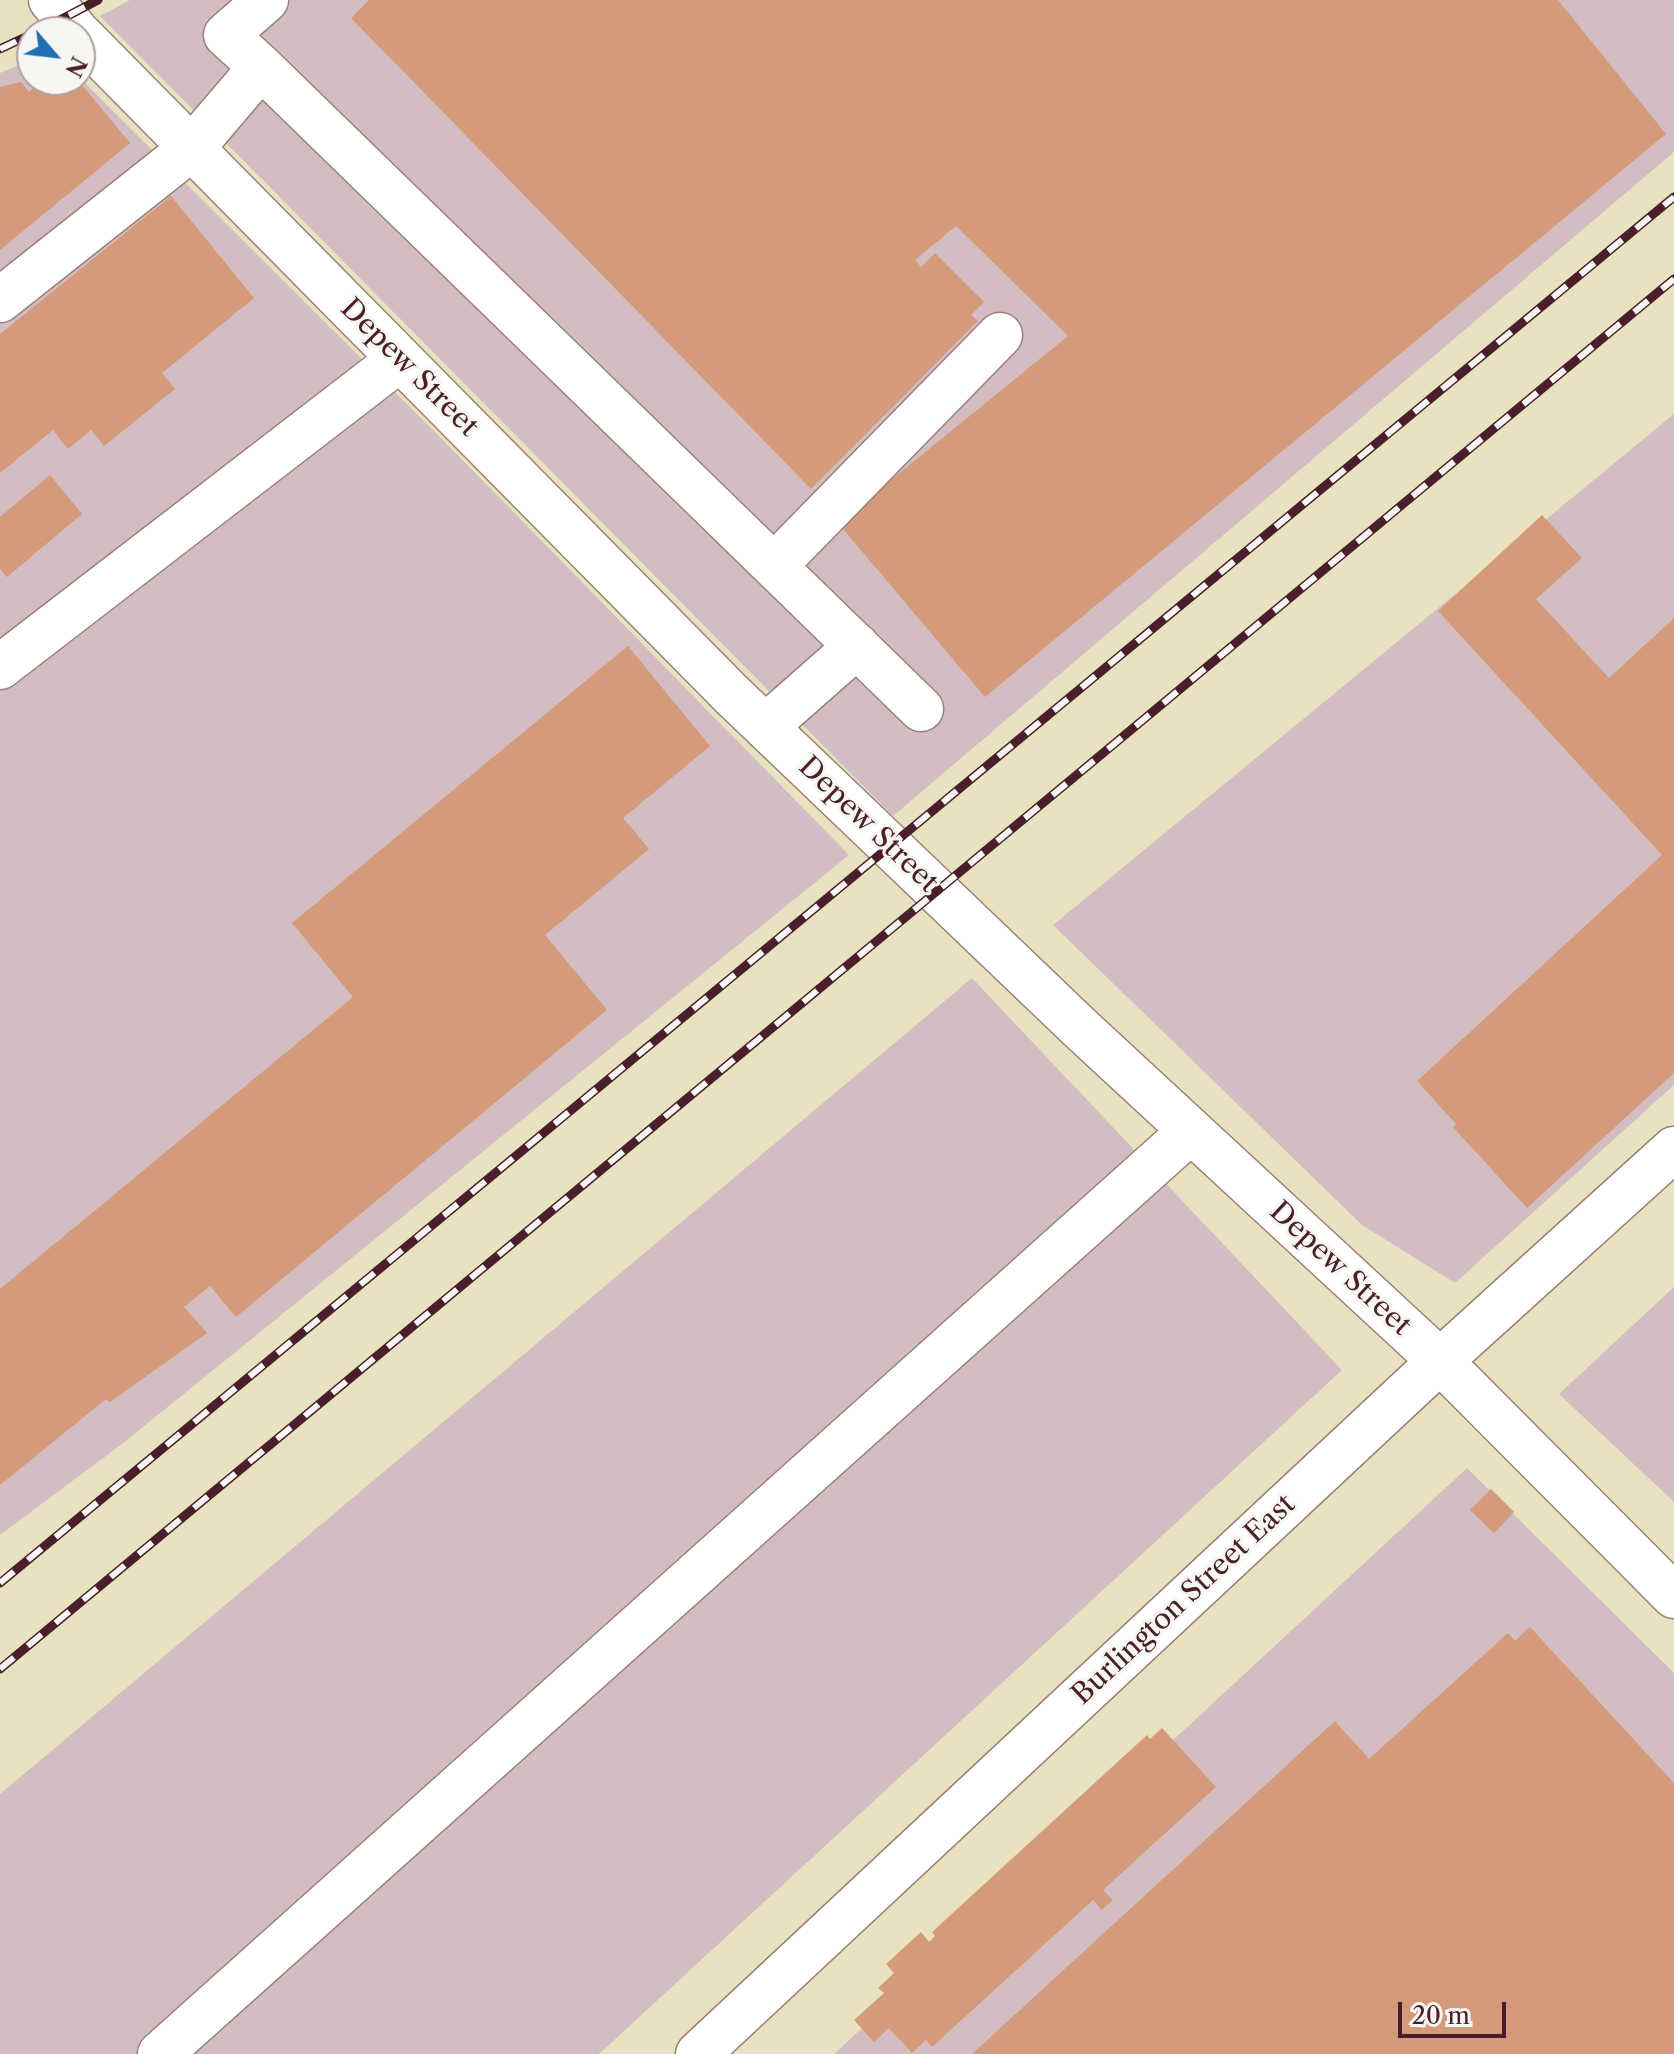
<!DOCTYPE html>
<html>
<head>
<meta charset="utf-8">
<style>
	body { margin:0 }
	#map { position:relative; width:1674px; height:2054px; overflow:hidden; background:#e9e2c0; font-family:"Libre Caslon Text",serif }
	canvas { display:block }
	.north { position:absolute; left:16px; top:16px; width:80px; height:80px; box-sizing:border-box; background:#f6f6f2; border:2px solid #b1a0a2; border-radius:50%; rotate:118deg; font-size:22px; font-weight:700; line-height:32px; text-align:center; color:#4a1f2b }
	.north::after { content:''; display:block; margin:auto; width:28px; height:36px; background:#1f6fb2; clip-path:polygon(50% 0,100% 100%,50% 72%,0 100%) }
	.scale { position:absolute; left:1398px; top:2002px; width:108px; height:36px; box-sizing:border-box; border:4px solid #4a1f2b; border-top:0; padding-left:10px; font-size:24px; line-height:28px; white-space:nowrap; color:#4a1f2b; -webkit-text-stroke:6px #f6f6f2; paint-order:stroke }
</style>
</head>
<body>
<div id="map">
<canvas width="1674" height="2054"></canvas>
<div class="north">N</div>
<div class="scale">20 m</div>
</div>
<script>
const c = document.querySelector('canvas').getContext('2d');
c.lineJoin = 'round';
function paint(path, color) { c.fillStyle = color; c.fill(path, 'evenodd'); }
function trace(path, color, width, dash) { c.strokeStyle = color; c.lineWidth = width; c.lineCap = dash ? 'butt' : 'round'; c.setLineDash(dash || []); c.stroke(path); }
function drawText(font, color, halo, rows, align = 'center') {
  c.font = font + ' "Libre Caslon Text",serif'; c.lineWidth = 6; c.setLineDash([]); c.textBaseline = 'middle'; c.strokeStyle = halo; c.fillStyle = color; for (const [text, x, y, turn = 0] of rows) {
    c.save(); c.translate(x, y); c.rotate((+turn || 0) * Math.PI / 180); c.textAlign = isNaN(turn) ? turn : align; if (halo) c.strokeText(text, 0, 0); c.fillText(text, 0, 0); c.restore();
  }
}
paint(new Path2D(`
	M130,0H1674V152L893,816L100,16Z
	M32,60V80L80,78L437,434L849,855L122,1444L0,1535V73Z
	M1674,414V1085L1455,1283L1362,1225L1053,925Z
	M972,978L1342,1370L599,2054H0V1794Z
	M1674,1287V1502L1559,1394Z
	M1467,1468L1674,1673V2054H834Z`), '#d2bec2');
paint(new Path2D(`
	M369,0H1558L1666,134L985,697L838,523L1068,336L956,226L915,260L921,267L935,253L984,302L971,315L978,321L811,489L351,18Z
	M44,80H78L130,143L0,250V87L21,82L29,92Z
	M171,196L254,298L162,373L175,389L104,446L91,430L68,449L53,430L0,473V334Z
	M50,475L82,514L7,577L0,569V517Z
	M1542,515L1582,558L1536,599L1609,678L1674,618V1073L1527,1208L1453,1127L1456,1124L1417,1081L1662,855L1438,611Z
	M628,646L710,746L623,818L649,849L545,935L607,1010L236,1317L210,1286L184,1307L207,1333L110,1402L106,1399L0,1485V1289L353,997L292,923Z
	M1491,1489L1514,1512L1494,1533L1470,1510Z
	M1530,1627L1674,1783V2054H972L1335,1721L1369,1759L1508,1633L1515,1641Z
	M1162,1728L1216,1787L1103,1890L1113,1900L1102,1910L1093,1900L932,2047L926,2040L912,2053L889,2028L874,2042L854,2020L884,1993L878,1988L894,1973L886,1964L921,1932L929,1942L935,1936L932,1932L1147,1735L1150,1739Z`), '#d49a7a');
const minor = new Path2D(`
	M51,0L77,32
	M80,35L731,694L1080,1028L1440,1361L1674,1596
	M261,67L921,709
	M0,300L192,148L261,67L226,35L266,0
	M774,566L1000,335
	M0,667L400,359
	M765,727L857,646
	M160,2054L1191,1131`);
const major = new Path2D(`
	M698,2054L1440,1361L1674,1149`);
trace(minor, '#9a8076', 47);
trace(major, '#9a8076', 47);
trace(minor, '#fff', 44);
trace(major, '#fff', 44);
const rail = new Path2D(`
	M37,32L98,0
	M0,49L32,34
	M0,1583L1674,197
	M0,1669L1674,279`);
trace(rail, '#4a1f2b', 9);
trace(rail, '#f6f6f2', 6, [18]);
drawText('28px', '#4a1f2b', '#f6f6f2', [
	["Depew Street",409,368,45],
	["Depew Street",868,825,44],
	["Depew Street",1340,1269,43],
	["Burlington Street East",1184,1600,-43]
]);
</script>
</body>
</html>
